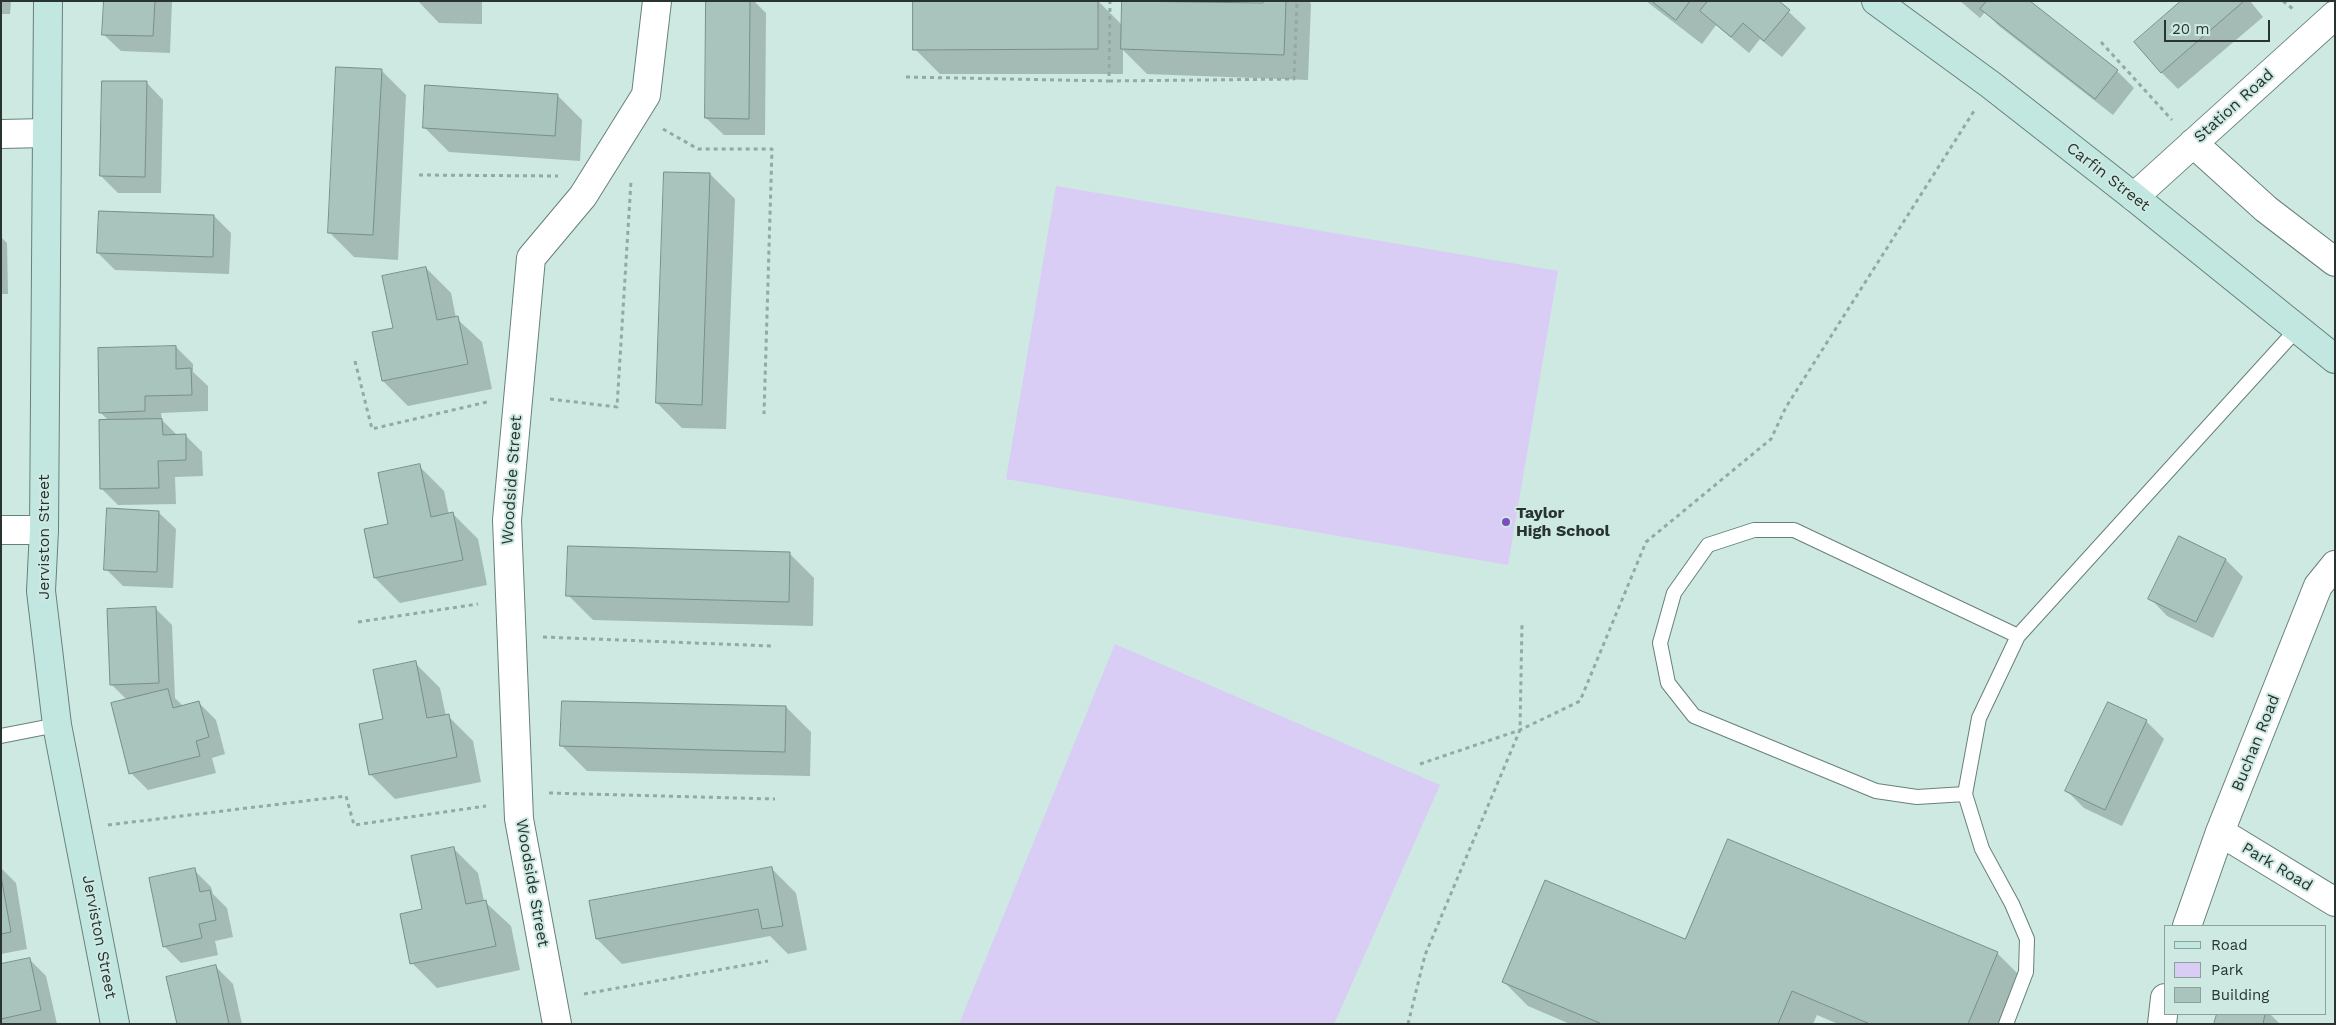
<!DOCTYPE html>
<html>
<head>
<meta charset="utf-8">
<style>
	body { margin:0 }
	#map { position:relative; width:2336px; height:1025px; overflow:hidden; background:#cde9e2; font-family:"Work Sans",sans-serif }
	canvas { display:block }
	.frame { position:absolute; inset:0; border:2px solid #293431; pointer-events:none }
	.legend { position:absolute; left:2164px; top:925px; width:162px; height:90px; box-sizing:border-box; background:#cde9e2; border:1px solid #8ba19b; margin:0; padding:6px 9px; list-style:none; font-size:15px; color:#293431 }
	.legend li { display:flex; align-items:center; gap:10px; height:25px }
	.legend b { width:25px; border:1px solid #8ba19b }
	.scale { position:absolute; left:2164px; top:20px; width:106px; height:22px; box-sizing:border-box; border:2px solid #293431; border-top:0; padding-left:6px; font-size:15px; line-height:18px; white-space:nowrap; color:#293431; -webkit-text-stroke:4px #cde9e2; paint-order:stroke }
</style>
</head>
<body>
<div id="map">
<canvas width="2336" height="1025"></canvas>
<div class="frame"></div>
<ul class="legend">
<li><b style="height:6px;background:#c2e7e0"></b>Road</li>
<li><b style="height:14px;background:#d9cdf5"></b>Park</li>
<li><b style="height:14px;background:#a8c4bc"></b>Building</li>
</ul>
<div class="scale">20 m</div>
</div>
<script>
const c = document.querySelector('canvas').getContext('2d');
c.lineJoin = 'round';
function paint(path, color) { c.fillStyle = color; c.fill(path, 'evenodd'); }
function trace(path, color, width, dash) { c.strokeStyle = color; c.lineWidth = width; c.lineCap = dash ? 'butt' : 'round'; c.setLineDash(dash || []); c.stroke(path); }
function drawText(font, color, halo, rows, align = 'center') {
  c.font = font + ' "Work Sans",sans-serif'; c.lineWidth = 4; c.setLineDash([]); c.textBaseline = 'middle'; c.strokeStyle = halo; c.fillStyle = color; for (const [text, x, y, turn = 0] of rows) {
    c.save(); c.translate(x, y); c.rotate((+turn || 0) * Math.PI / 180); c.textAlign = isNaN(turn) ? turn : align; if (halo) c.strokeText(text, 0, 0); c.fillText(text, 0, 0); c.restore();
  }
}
paint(new Path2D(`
	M1056,186L1558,271L1508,565L1006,479Z
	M1115,644L1440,785L1334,1024H959Z`), '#d9cdf5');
paint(new Path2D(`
	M1,1H11L10,14H1Z
	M105,1H172L170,53L121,51L103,34Z
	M418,1H482V24L439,23Z
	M708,1H754L766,13L765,135H724L706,118Z
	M914,1H1098L1123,26V1L1264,5V1H1309L1311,4L1308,80L1147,74L1123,50V74H940L915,49Z
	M1646,1H1777L1806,28L1782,57L1760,39L1749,53L1716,25L1702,44Z
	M1960,1H2028L2117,71L2134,88L2113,115L1999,26L1985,12L1980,18Z
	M2183,1H2250L2263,17L2178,89L2161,72Z
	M381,70L406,95L398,260L354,257L329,232Z
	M146,82L163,100L161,193H118L101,176Z
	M557,95L582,120L580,161L449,152L424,127Z
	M710,174L735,199L726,429L682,428L657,403Z
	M214,216L231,233L229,274L115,270L98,253Z
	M1,237L7,243L8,294H1Z
	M426,268L451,293L456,318L482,342L492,389L408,406L383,381L394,329Z
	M176,347L193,364V372L208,386V411L161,413L162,420L177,435H185L202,452L203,476L175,477L176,504L118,505L101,488L109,421L100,412Z
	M419,466L444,491L449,515L453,514L478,539L487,585L400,603L375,578L390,525Z
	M158,512L176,529L173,588L123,586L106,569Z
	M2179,537L2226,560L2243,577L2213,638L2167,616L2150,598Z
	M789,553L814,578L813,626L593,620L568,595Z
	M155,608L172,625L175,698L184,707L199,703L216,720L225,754L212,758L216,773L148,790L131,773L127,700L111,684Z
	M415,663L440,688L446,716H448L473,741L481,782L395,799L370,774Z
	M2108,703L2147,722L2164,739L2122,826L2084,808L2067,791Z
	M786,707L811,732L810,776L587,771L562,746Z
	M453,848L478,873L484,901L511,926L520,970L437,988L412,963L424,910Z
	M1,868L16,883L27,949L1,954Z
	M771,868L796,893L807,950L788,954L770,936L622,964L597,939L590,902Z
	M194,870L211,887L213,894L227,908L233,937L215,941L218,955L181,963L164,946Z
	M1686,941L1997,953L2022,978L2003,1024H1838L1817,1015L1813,1024H1570L1528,1006L1503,981Z
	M29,959L46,976L57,1024H1V965Z
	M216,967L233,984L242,1024H178Z
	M2218,1014H2270L2280,1024H2216Z`), '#0003');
const building = new Path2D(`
	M104,1H155L153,36L102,35Z
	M706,1H750L749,119L705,118Z
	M913,1H1098V49L913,50Z
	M1122,1L1263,3V1H1286L1284,55L1121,49Z
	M1652,1H1690L1676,20Z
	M1708,1H1779L1790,10L1764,41L1743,23L1731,37L1700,11Z
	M1987,1H2030L2118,70L2095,99L1980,9Z
	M2181,1H2244L2161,73L2134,42Z
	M336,67L382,69L373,235L328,233Z
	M102,81H147L145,177L100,176Z
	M425,85L558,94L555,136L423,128Z
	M664,172L710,173L702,405L656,403Z
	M99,211L214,215L213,257L97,253Z
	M426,267L437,320L458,316L468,364L382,381L372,332L393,328L382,276Z
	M176,346V369L191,368L192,395L145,396V411L99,413L98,348Z
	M162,419L163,435L186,434V460L158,461L159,488L100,489L99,420Z
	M420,464L431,517L453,512L463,560L374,578L364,529L388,524L378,473Z
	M107,508L159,511L157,572L104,570Z
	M2179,536L2226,559L2196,622L2148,599Z
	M568,546L790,552L789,602L566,596Z
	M156,607L159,683L110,685L107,609Z
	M416,661L427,718L449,714L457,757L369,775L359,724L383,719L373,670Z
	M168,689L173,708L199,701L209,737L196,741L200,756L129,774L111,703Z
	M562,701L786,706L785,752L560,746Z
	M2108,702L2147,720L2105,810L2065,791Z
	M1728,839L1998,952L1968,1024H1870L1792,991L1778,1024H1602L1502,982L1545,880L1685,939Z
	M454,847L466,904L486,900L496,946L410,964L400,914L422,909L411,856Z
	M772,867L783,926L762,929L758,909L596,939L589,901Z
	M195,868L200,892L210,890L216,920L199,924L202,938L163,947L149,878Z
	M1,876L11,932L1,934Z
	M30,958L41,1010L1,1019V964Z
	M216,965L229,1024H177L166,977Z
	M2217,1014H2265L2263,1024H2214Z`);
paint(building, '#a8c4bc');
trace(building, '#769089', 1);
const service = new Path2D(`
	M1,736L57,725
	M1965,794L1917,797L1876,791L1694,716L1668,683L1660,643L1674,593L1708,545L1754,530H1794L2018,636
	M2006,1024L2026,972L2027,939L2012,904L1982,849L1965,794L1979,718L2018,636L2297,329`);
const minor = new Path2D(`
	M1,134L46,133
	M2193,143L2266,209L2335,262
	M2134,197L2335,15
	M1,530H44
	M2220,832L2335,902
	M2187,926L2220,832L2318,586L2335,565
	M557,1024L519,819L507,520L531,258L583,196L646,95L657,1
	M2162,1024L2165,998`);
const secondary = new Path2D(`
	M48,1L44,530L41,591L57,725L115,1024
	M1876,1L1991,85L2134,197L2335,359`);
trace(service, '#67817a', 16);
trace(minor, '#67817a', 30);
trace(secondary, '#67817a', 30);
trace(new Path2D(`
	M2283,1L2293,9
	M2101,42L2172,120
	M906,77L1109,81L1110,1
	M1109,81L1294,79L1297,1
	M663,129L698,149H772L764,414
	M419,175L558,176
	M355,361L372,429L487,402
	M550,399L617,407L631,181
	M358,622L478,604
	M543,637L772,646
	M1420,764L1520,730L1580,701L1646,542L1771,439L1786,407L1974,111
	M549,793L775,799
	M108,825L346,796L354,825L486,806
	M584,994L768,961
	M1408,1024L1425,955L1520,730L1522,623`), '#93a9a4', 3, [4, 4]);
trace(service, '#fff', 14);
trace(minor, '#fff', 28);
trace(secondary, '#c2e7e0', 28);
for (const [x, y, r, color] of [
	[1506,522,5,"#7d4cc4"]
]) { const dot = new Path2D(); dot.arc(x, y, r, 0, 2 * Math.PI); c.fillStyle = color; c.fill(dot); trace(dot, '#cde9e2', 2); }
drawText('16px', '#293431', '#cde9e2', [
	["Station Road",2234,106,-42],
	["Carfin Street",2108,177,38],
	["Woodside Street",512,480,-86],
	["Jerviston Street",44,537,-90],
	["Buchan Road",2256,743,-68],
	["Park Road",2277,867,31],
	["Woodside Street",532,883,80],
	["Jerviston Street",99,937,79]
]);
drawText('bold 16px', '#293431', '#cde9e2', [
	["Taylor",1516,513],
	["High School",1516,531]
], 'left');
</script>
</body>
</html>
